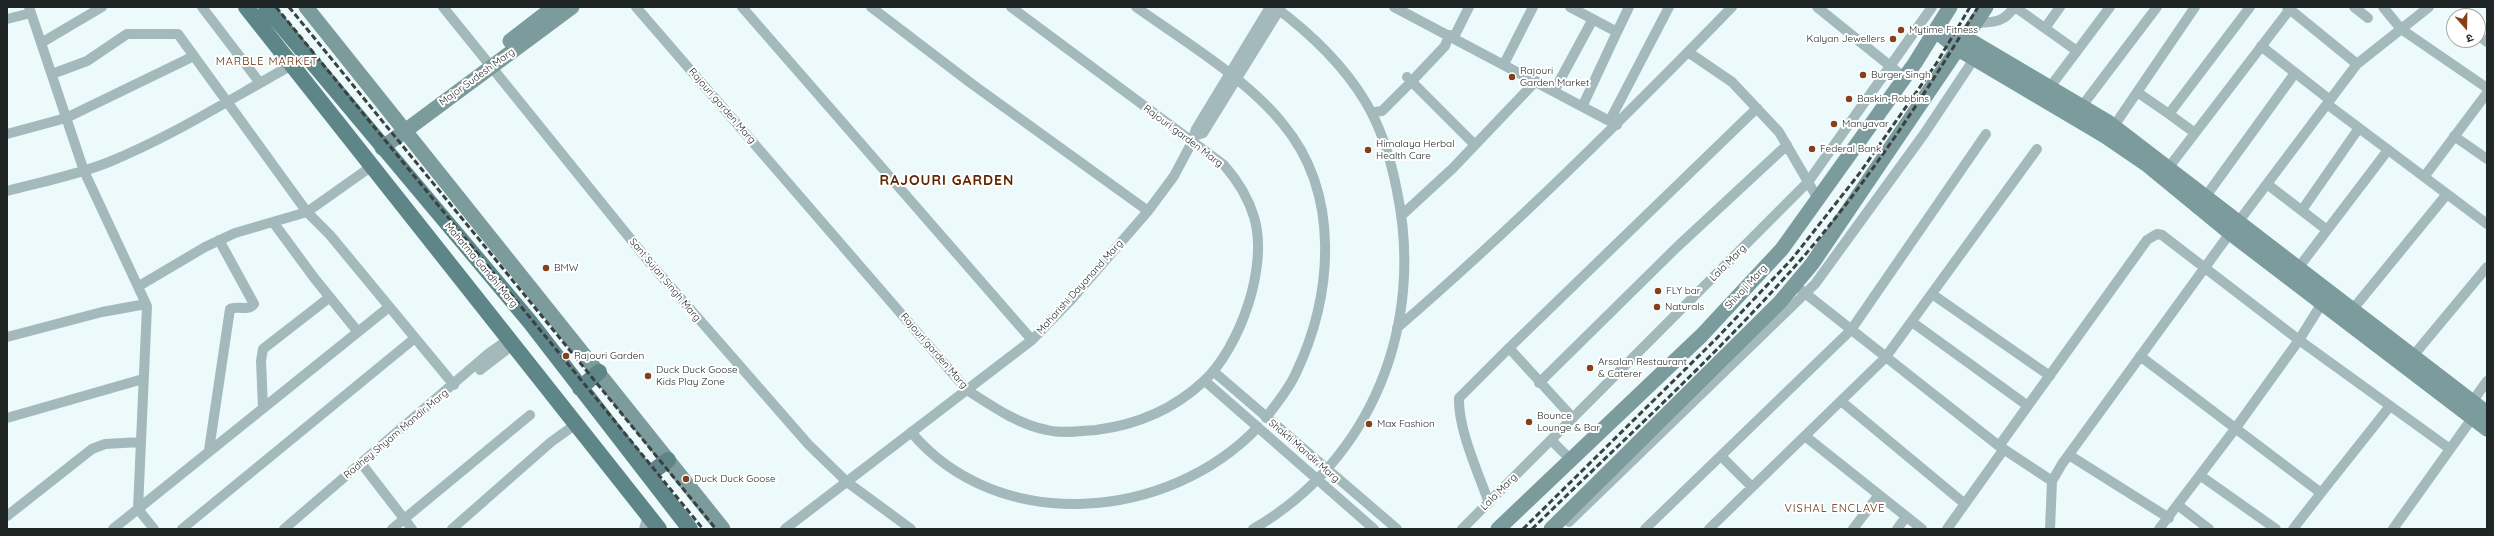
<!DOCTYPE html>
<html>
<head>
<meta charset="utf-8">
<style>
	body { margin:0 }
	#map { position:relative; width:2494px; height:536px; overflow:hidden; background:#ecfafb; font-family:Quicksand,"Noto Sans Devanagari",sans-serif }
	canvas { display:block }
	.frame { position:absolute; inset:0; border:8px solid #1f2424; pointer-events:none }
	.north { position:absolute; left:2446px; top:8px; width:40px; height:40px; box-sizing:border-box; background:#fff; border:1px solid #a5a7a7; border-radius:50%; rotate:160deg; font-size:11px; font-weight:700; line-height:16px; text-align:center; color:#1f2424 }
	.north::after { content:''; display:block; margin:auto; width:14px; height:18px; background:#853f19; clip-path:polygon(50% 0,100% 100%,50% 72%,0 100%) }
</style>
</head>
<body>
<div id="map">
<canvas width="2494" height="536"></canvas>
<div class="frame"></div>
<div class="north">उ</div>
</div>
<script>
const c = document.querySelector('canvas').getContext('2d');
c.lineJoin = 'round';
function trace(path, color, width, dash) { c.strokeStyle = color; c.lineWidth = width; c.lineCap = dash ? 'butt' : 'round'; c.setLineDash(dash || []); c.stroke(path); }
function drawText(font, color, halo, rows, align = 'center') {
  c.font = font + ' Quicksand,sans-serif'; c.lineWidth = 4; c.setLineDash([]); c.textBaseline = 'middle'; c.strokeStyle = halo; c.fillStyle = color; for (const [text, x, y, turn = 0] of rows) {
    c.save(); c.translate(x, y); c.rotate((+turn || 0) * Math.PI / 180); c.textAlign = isNaN(turn) ? turn : align; if (halo) c.strokeText(text, 0, 0); c.fillText(text, 0, 0); c.restore();
  }
}
trace(new Path2D(`
	M29,7L84,171L147,306L138,509L154,529
	M202,7L260,83
	M443,7L650,263L808,444L847,482L911,529
	M636,7L967,390C992,406 1017,424 1047,430C1063,434 1080,431 1096,430C1136,425 1174,409 1204,381C1240,347 1269,266 1254,217C1248,197 1238,181 1224,165L1011,7
	M742,7L1032,340
	M871,7L972,84L1148,211
	M1136,7C1184,41 1247,79 1283,124C1341,194 1333,295 1296,373C1289,389 1276,404 1266,418
	M1394,7L1617,125
	M1570,7L1617,32L1629,7
	M1817,7L1905,78
	M2015,7L2077,51
	M2287,7L2357,64
	M2354,7L2368,18
	M2383,7L2401,29L2487,88
	M7,19L31,13
	M1976,23C1993,22 2004,23 2014,7
	M2045,28L2060,7
	M2478,35L2487,42
	M1454,37L1469,7
	M41,43L102,7
	M2261,46L2330,100
	M1688,52L1732,82L1779,132L1818,199
	M1504,64L1533,7
	M52,74L87,61L127,34H178L307,212L330,235L454,385
	M1407,77L1475,145
	M2050,87L2110,7
	M1554,91L1593,19
	M2137,92L2169,114L2250,7
	M2327,104L2487,224
	M1583,105L1617,32
	M2082,106L2157,7
	M1375,112L1382,111L1411,82L1445,46L1449,35
	M2169,114L2195,133
	M1610,120L1669,7
	M2114,126L2195,7
	M7,134L66,118L194,56
	M1194,136L1203,133L1281,7
	M2454,136L2487,159
	M2169,167L2290,9
	M2424,177L2487,93
	M2267,184L2327,230
	M7,191C41,182 77,175 109,162C173,136 232,98 292,65
	M2206,196L2295,73
	M2302,210L2359,128
	M1402,215L1453,168L1536,81
	M273,222L315,279L358,332
	M2299,267L2388,150
	M139,286L205,247L235,233L307,212L372,166
	M1801,290L1999,446L2052,481
	M1932,294L2050,376
	M2353,309L2447,194
	M1912,322L2028,406
	M1397,328C1514,227 1624,118 1732,7
	M7,337L102,312L146,304
	M2140,356L2321,493L2390,406
	M2413,356L2487,267
	M480,370L510,347
	M1213,371L1397,529
	M1205,381L1374,529
	M1539,383L1677,247L1787,145
	M1841,401L1965,504
	M2472,402L2487,381
	M263,407L261,361L263,349L330,297
	M7,418L143,379
	M1573,418L1509,348L1757,108
	M911,432C998,536 1169,521 1258,427
	M1805,436L1922,529
	M1551,440L1571,460
	M1999,446L2147,240L2157,234L2162,235L2299,340L2450,449
	M209,450L230,309C237,305 248,312 254,304L219,240
	M2069,455L2169,518
	M1721,456L1752,487
	M361,463L412,529
	M2201,476L2276,529
	M1489,503C1478,472 1458,429 1459,398L1509,348
	M2179,506L2209,529
	M7,516L92,449L105,444L141,442
	M1569,522L1815,284L1924,134L1974,59
	M113,529L389,307
	M182,529L415,338
	M284,529L489,353L509,339
	M392,529L530,415
	M452,529L551,442L576,424
	M644,529L648,515
	M785,529L1032,340L1071,300L1148,211L1174,176L1192,142L1196,129L1270,7
	M1253,529C1372,460 1425,325 1397,191C1391,160 1382,129 1365,101C1342,63 1310,33 1275,7
	M1462,529L1808,182L1932,7
	M1645,529L1851,330L1986,134
	M1709,529L1885,358L2037,149
	M1853,529L1878,496
	M1897,529L1906,517
	M1947,529L2004,449
	M2050,529L2052,481L2062,464L2230,233L2357,64L2429,7
	M2159,529L2235,429L2299,340L2322,303
	M2293,529L2321,493
	M2393,529L2473,417`), '#a4b9bb', 10);
trace(new Path2D(`
	M306,7L723,529
	M1936,31L1958,49L2105,136L2146,164L2230,233L2487,429
	M1957,36L1966,38L2108,122L2487,413
	M510,41L554,7
	M382,148L572,7
	M1498,529L1702,335L1782,249L1915,63L1950,7
	M1551,529L1780,302L1812,264L1986,7`), '#7b9b9d', 15);
trace(new Path2D(`
	M246,7L659,529
	M266,7L530,322L690,529
	M580,388L599,372
	M648,475L668,460`), '#5e8588', 16);
trace(new Path2D(`
	M276,7L703,529
	M289,7L716,529
	M1523,529L1716,339L1792,259L1859,174L1936,64L1970,7
	M1532,529C1621,442 1714,358 1797,264C1864,188 1925,95 1978,7`), '#3b4141', 3, [6, 3]);
for (const [x, y, r, color] of [
	[1901,30,4,"#853f19"],
	[1893,39,4,"#853f19"],
	[1863,75,4,"#853f19"],
	[1512,77,4,"#853f19"],
	[1849,99,4,"#853f19"],
	[1834,124,4,"#853f19"],
	[1812,149,4,"#853f19"],
	[1368,150,4,"#853f19"],
	[546,268,4,"#853f19"],
	[1658,291,4,"#853f19"],
	[1657,307,4,"#853f19"],
	[566,356,4,"#853f19"],
	[1590,368,4,"#853f19"],
	[648,376,4,"#853f19"],
	[1529,422,4,"#853f19"],
	[1369,424,4,"#853f19"],
	[686,479,4,"#853f19"]
]) { const dot = new Path2D(); dot.arc(x, y, r, 0, 2 * Math.PI); c.fillStyle = color; c.fill(dot); trace(dot, '#fff', 1.5); }
drawText('10px', '#1f2424', '#fff', [
	["Mytime Fitness",1909,30],
	["Kalyan Jewellers",1885,39,"right"],
	["Rajouri",1520,71],
	["Garden Market",1520,83],
	["Burger Singh",1871,75],
	["Baskin-Robbins",1857,99],
	["Manyavar",1842,124],
	["Himalaya Herbal",1376,144],
	["Health Care",1376,156],
	["Federal Bank",1820,149],
	["BMW",554,268],
	["FLY bar",1666,291],
	["Naturals",1665,307],
	["Rajouri Garden",574,356],
	["Arsalan Restaurant",1598,362],
	["& Caterer",1598,374],
	["Duck Duck Goose",656,370],
	["Kids Play Zone",656,382],
	["Bounce",1537,416],
	["Lounge & Bar",1537,428],
	["Max Fashion",1377,424],
	["Duck Duck Goose",694,479]
], 'left');
drawText('10px', '#1f2424', '#fff', [
	["Major Sudesh Marg",477,77,-36],
	["Rajouri garden Marg",722,106,49],
	["Rajouri garden Marg",1183,136,37],
	["Lala Marg",1728,263,-45],
	["Mahatma Gandhi Marg",481,265,50],
	["Sant Sujan Singh Marg",665,280,50],
	["Maharishi Dayanand Marg",1080,287,-48],
	["Shivaji Marg",1746,287,-47],
	["Rajouri garden Marg",934,351,49],
	["Radhey Shyam Mandir Marg",396,434,-40],
	["Shakti Mandir Marg",1304,451,41],
	["Lala Marg",1499,492,-45]
]);
c.letterSpacing = '1px';
drawText('11px', '#632500', '#fff', [
	["MARBLE MARKET",267,62],
	["VISHAL ENCLAVE",1835,509]
]);
c.letterSpacing = '0px';
c.letterSpacing = '1px';
drawText('bold 14px', '#632500', '#fff', [
	["RAJOURI GARDEN",947,181]
]);
c.letterSpacing = '0px';
</script>
</body>
</html>
